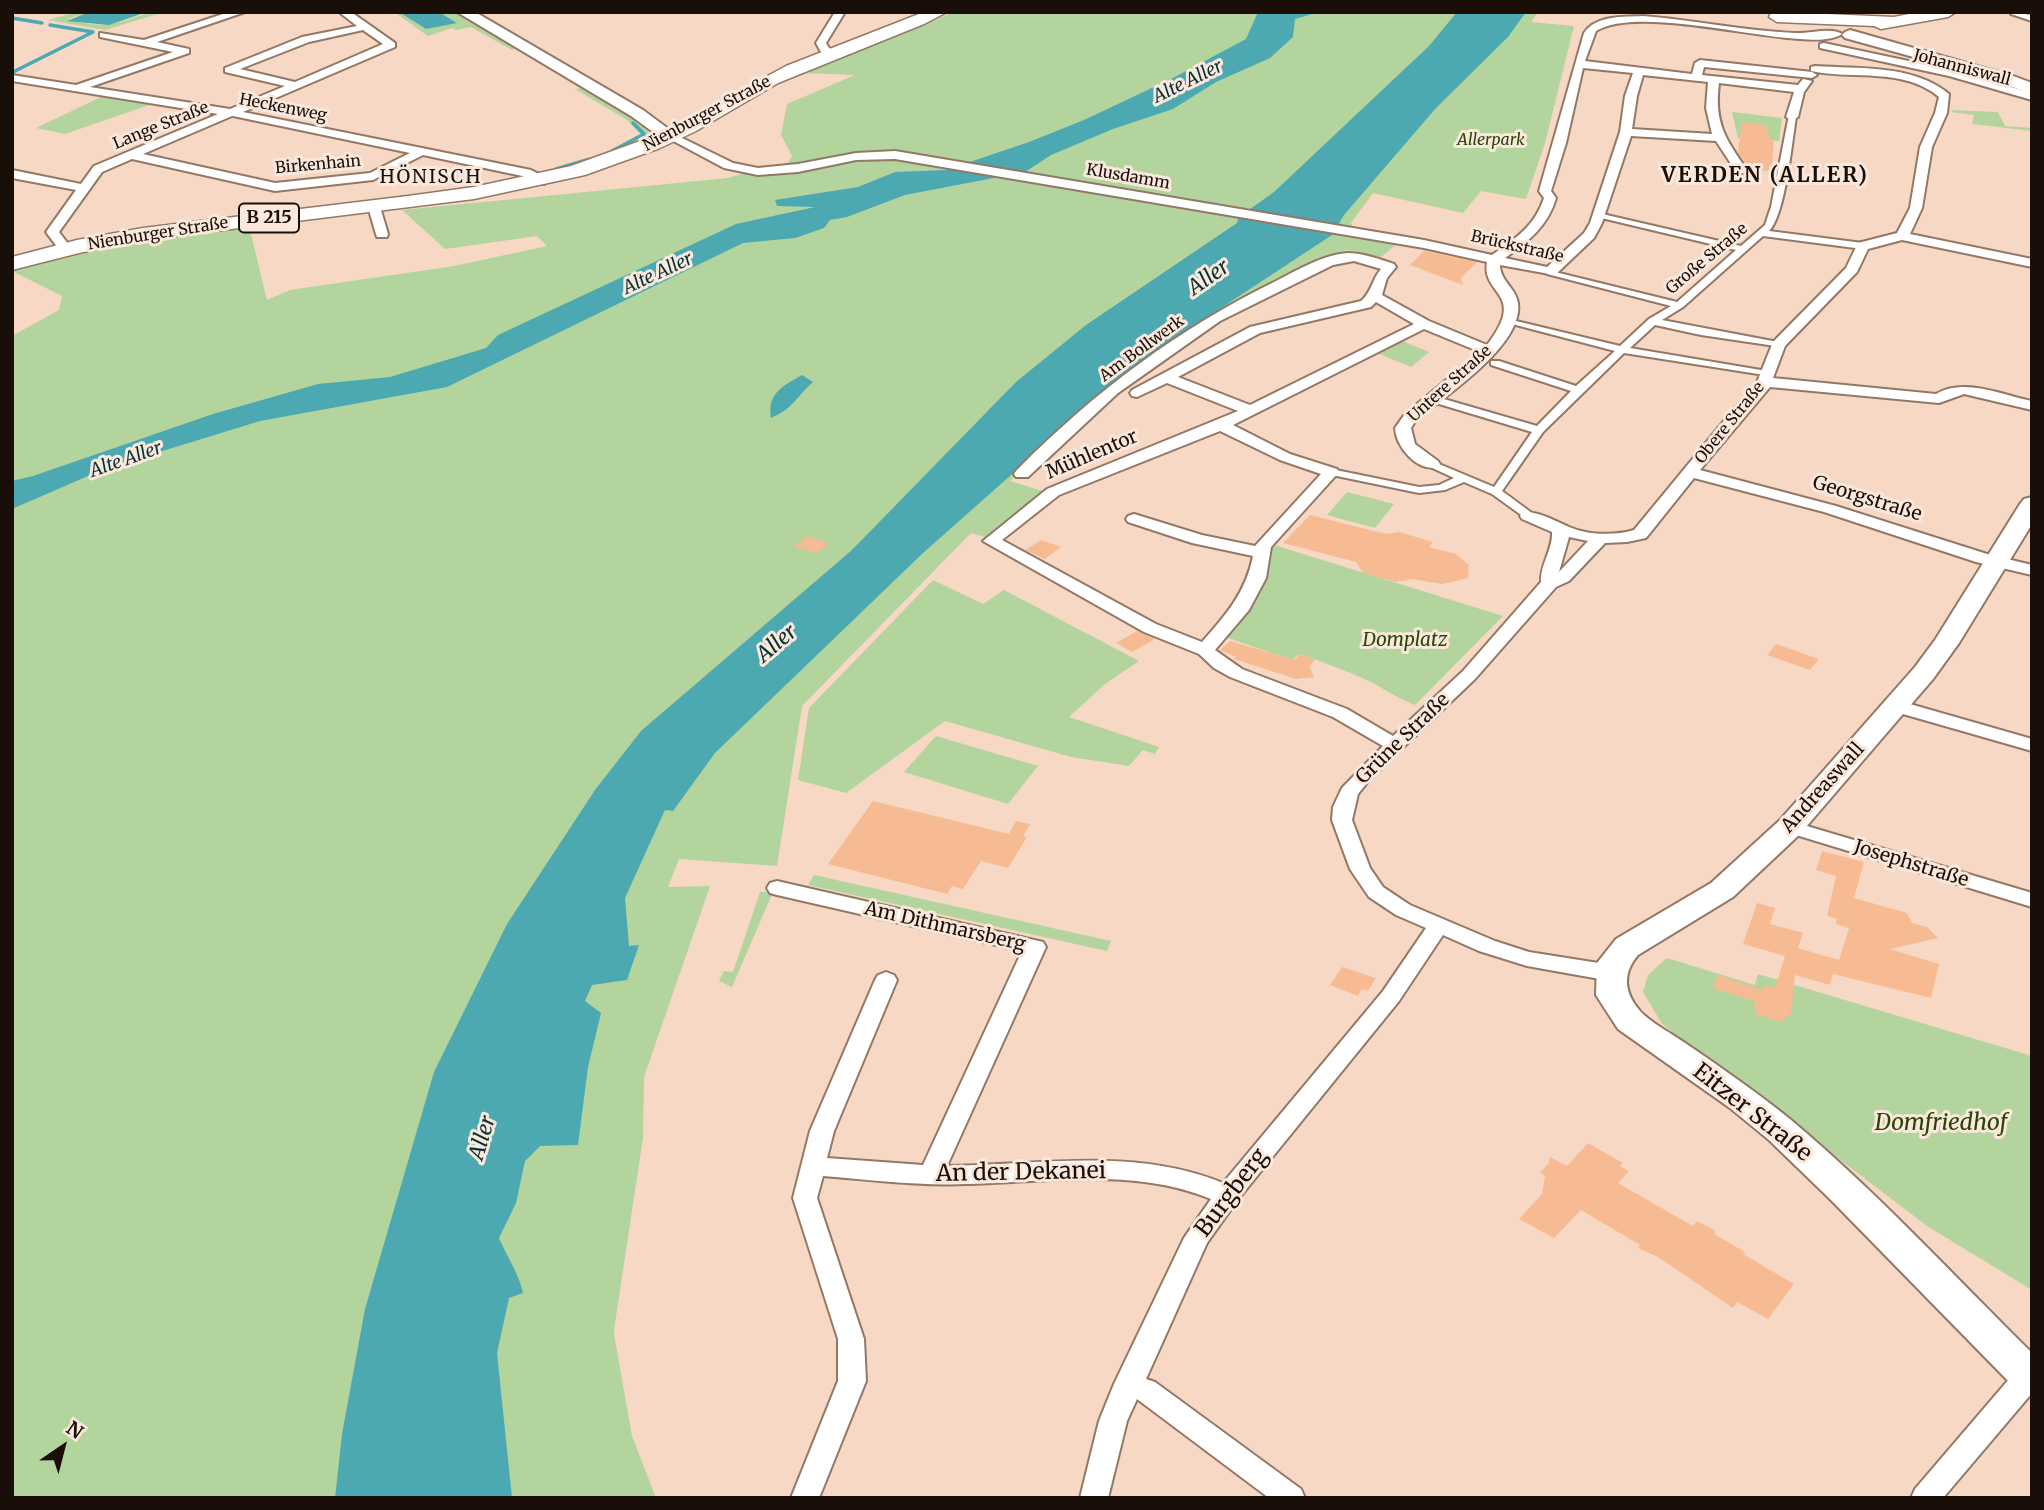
<!DOCTYPE html>
<html>
<head>
<meta charset="utf-8">
<style>
	body { margin:0 }
	#map { position:relative; width:2044px; height:1510px; overflow:hidden; background:#f7d8c4; font-family:Merriweather,serif }
	canvas { display:block }
	.frame { position:absolute; inset:0; border:14px solid #190f08; pointer-events:none }
	.north { position:absolute; left:28px; top:1412px; width:70px; height:70px; -webkit-text-stroke:5px #fbe8dc; paint-order:stroke; rotate:35deg; font-size:19px; font-weight:700; line-height:28px; text-align:center; color:#190f08 }
	.north::after { content:''; display:block; margin:auto; width:24px; height:32px; background:#190f08; clip-path:polygon(50% 0,100% 100%,50% 72%,0 100%) }
</style>
</head>
<body>
<div id="map">
<canvas width="2044" height="1510"></canvas>
<div class="frame"></div>
<div class="north">N</div>
</div>
<script>
const c = document.querySelector('canvas').getContext('2d');
c.lineJoin = 'round';
function paint(path, color) { c.fillStyle = color; c.fill(path, 'evenodd'); }
function trace(path, color, width, dash) { c.strokeStyle = color; c.lineWidth = width; c.lineCap = dash ? 'butt' : 'round'; c.setLineDash(dash || []); c.stroke(path); }
function drawText(font, color, halo, rows, align = 'center') {
  c.font = font + ' Merriweather,serif'; c.lineWidth = 6; c.setLineDash([]); c.textBaseline = 'middle'; c.strokeStyle = halo; c.fillStyle = color; for (const [text, x, y, turn = 0] of rows) {
    c.save(); c.translate(x, y); c.rotate((+turn || 0) * Math.PI / 180); c.textAlign = isNaN(turn) ? turn : align; if (halo) c.strokeText(text, 0, 0); c.fillText(text, 0, 0); c.restore();
  }
}
paint(new Path2D(`
	M76,12H89L68,19C79,23 100,26 111,24C131,21 141,12 164,12L105,30L48,20Z
	M394,12H399L426,29L456,22L439,12H459L517,48L512,50L471,27L456,30L452,28L428,36Z
	M954,12H1538L1531,22L1574,26L1545,143L1526,199L1481,191L1463,213L1373,193L1351,223L1353,229L1398,243L1381,257L1346,250L1273,280L1163,349L1088,411L1010,481L1046,492L988,538L971,533L802,706L777,866L679,859L668,887L710,886L644,1077L643,1138L615,1323L614,1334L632,1436L656,1498H12V336L59,310L62,296L12,271V268L95,247L249,226L267,300L290,290L454,266L547,246L537,236L445,249L402,210L728,178L741,174L782,173L792,156L781,135L787,104L855,75L803,73Z
	M584,88L654,130L648,132L647,136L640,134L627,120L575,89Z
	M103,96L152,104L65,134L36,128Z
	M1952,110L1998,112L2005,126L2032,128V131L1972,124L1974,115L1951,112Z
	M1732,112L1782,118L1779,141L1738,138Z
	M1400,340L1429,352L1411,367L1377,353Z
	M1347,492L1394,504L1375,528L1327,515Z
	M1271,544L1503,616L1415,705C1399,699 1386,690 1371,682C1348,671 1323,662 1299,654L1292,660L1225,637Z
	M933,580L983,604L1004,590L1139,661L1105,684L1069,717L1159,747L1155,754L1143,750L1129,766L1071,757L945,721L846,793L798,780L809,708Z
	M936,736L1038,766L1008,804L904,772Z
	M814,875L1111,941L1107,951L808,885Z
	M760,892H773L732,987L719,981L724,971L733,972Z
	M1667,958L1755,985L1758,974L2032,1056V1290L1927,1226L1662,1024L1643,992L1648,975Z`), '#b3d49d');
paint(new Path2D(`
	M89,12H147L109,25L67,21Z
	M399,12H439L457,23L426,29Z
	M1258,12H1319L1295,19L1293,37L1270,58L1216,82L1173,109L1113,129L1051,155L1025,172L905,195L847,217L830,220L824,228L795,238L743,243L447,387L260,421L104,469L12,509V481L33,476L213,414L318,384L390,377L486,348L498,335L736,224L815,207L777,206L775,200L858,187L895,172L946,170L1029,142L1084,120L1173,78L1246,39Z
	M1457,12H1526L1508,37L1436,108L1344,215L1332,235L1171,341L1090,405L923,553L715,753L673,811L665,810L625,898L629,946L639,945L627,980L592,985L585,1001L601,1013L588,1067L578,1145L540,1146L525,1161L516,1203L499,1238C507,1257 519,1274 523,1293L509,1298L497,1353L512,1498H335L342,1434L365,1309L434,1072L507,924L595,790L641,731L852,550L1016,382L1086,325L1237,223L1239,217L1274,192L1429,46Z
	M802,375L813,382C794,399 795,407 771,418C767,393 783,386 802,375Z`), '#4ca9b1');
trace(new Path2D(`
	M12,18L42,23
	M13,72L93,32L50,25
	M612,151L644,134L633,123
	M556,169L590,159`), '#4ca9b1', 3.5);
paint(new Path2D(`
	M1742,122L1766,125L1771,141H1774L1772,166L1769,165V171L1749,169L1738,152Z
	M1424,251L1477,262L1461,278L1463,285L1410,265Z
	M1310,515L1386,534L1399,532L1433,542L1429,547L1456,554L1469,565L1468,578L1442,584L1412,579L1396,582L1363,573L1356,562L1283,543Z
	M807,536L829,544L816,553L794,546Z
	M1041,540L1061,547L1045,559L1025,550Z
	M1137,631L1155,639L1132,652L1116,643Z
	M1230,641L1294,660L1300,654L1315,660L1309,666L1314,677L1296,679L1234,659L1236,657L1220,650Z
	M1776,644L1819,659L1810,670L1767,655Z
	M873,801L1009,834L1016,821L1030,824L1023,836L1027,837L1008,868L981,861L963,889L952,886L947,894L828,864Z
	M1822,851L1864,862L1854,898L1907,913L1912,923L1927,927L1938,938L1890,949L1939,964L1931,998L1833,974L1830,985L1795,975L1791,1013L1782,1022L1756,1014L1754,1001L1713,988L1718,975L1762,990L1766,985L1775,988L1785,956L1743,944L1757,903L1775,908L1770,924L1803,933L1798,948L1839,960L1849,928L1836,924L1837,919L1827,916L1836,876L1816,870Z
	M1342,967L1376,978L1368,991L1362,989L1358,996L1330,985Z
	M1588,1143L1623,1163L1620,1166L1629,1171L1618,1183L1693,1226L1697,1221L1716,1231L1714,1234L1745,1252L1743,1254L1794,1284L1768,1319L1737,1302L1733,1308L1658,1257L1638,1248L1640,1245L1581,1210L1554,1238L1519,1219L1542,1194L1545,1176L1540,1172L1548,1164L1550,1157L1567,1166Z`), '#f7bb93');
const pedestrian = new Path2D(`
	M1789,115L1796,117C1792,142 1785,216 1769,231L1863,243L1868,246L1863,249L1763,236L1683,307L1662,320L1778,342L1782,343V347L1701,335L1655,325L1630,348L1767,371L1772,374L1771,376L1624,353L1543,432L1502,491L1532,513L1534,516L1528,520L1492,494L1464,482L1445,490L1419,493L1327,474V470L1331,469L1419,487L1439,485L1454,478L1428,466L1426,464L1432,461L1494,487L1532,432L1429,401V397H1437L1537,426L1571,391L1491,365V361H1499L1576,386L1615,351L1512,324V320L1620,346L1649,319L1671,306L1547,274V270L1677,302L1736,250L1593,216L1598,213L1741,246L1765,225L1771,207Z`);
const minor = new Path2D(`
	M229,12H245L157,42L189,49V53L90,87L230,109L285,86L225,72V68L302,37L357,26L339,12H351L395,43V47L243,112L531,170L550,180L544,184L527,177L423,155L373,180L275,191L132,159L102,172L59,232L72,249L66,253L61,252L46,232L76,190L12,178V170L81,184L94,166L218,114L12,81V75L76,85L173,52L100,37V33L144,40ZM363,30L383,44L295,82L240,69L309,42ZM232,116H233L410,153L370,173L275,183L143,154Z
	M835,12H845L826,43L829,48L840,53L835,56L821,52L816,43Z
	M2010,12L2032,15V21L2011,14Z
	M1643,16C1694,20 1744,31 1795,33C1808,34 1832,27 1842,34C1832,41 1813,40 1800,39C1750,37 1635,7 1596,31L1585,61L1692,74L1695,63L1700,60L1812,72L1817,75L1812,78L1704,67L1702,75L1798,85L1803,79L1812,81L1804,92L1798,117L1792,120L1786,117L1794,92L1719,83C1714,123 1725,138 1747,170L1745,173H1737L1716,141L1631,136L1602,223L1594,238L1555,275L1500,265C1500,281 1516,288 1518,303C1524,345 1445,396 1416,420L1411,428L1415,444L1438,461L1440,464L1438,467C1417,472 1396,447 1395,428L1405,414L1480,352L1424,329L1233,425L1290,454L1337,469L1339,472L1271,547L1266,578L1249,610L1215,650L1242,669L1347,709L1393,736L1463,671L1541,582C1540,564 1553,550 1552,532L1522,519L1520,516L1522,513C1535,509 1557,522 1569,527C1588,535 1614,536 1634,530L1732,411L1755,387L1773,342L1846,268L1858,243L1897,233L1910,208L1920,147L1935,113L1939,97C1904,67 1853,80 1811,71V67L1815,66C1859,69 1913,64 1949,94L1947,113L1932,147L1922,208L1910,234L2032,259V267L1902,240L1868,249L1857,272L1785,346L1773,378L1936,394C1964,377 2002,395 2032,401V410L1964,394L1939,403L1770,387L1700,470L1836,506L1987,554L2032,565V575L1976,562L1824,512L1694,478L1646,538L1627,542L1605,543L1569,581L1556,587L1475,679L1371,778L1358,794L1352,820L1370,868L1383,887L1410,905L1495,941L1529,952L1611,965L1619,968L1622,973L1619,978L1611,981L1527,966L1479,951L1443,935L1399,1001L1236,1202L1207,1243L1146,1379L1155,1382L1301,1489L1305,1498H1269L1137,1399L1127,1421L1108,1498H1080L1099,1421L1114,1384L1184,1238L1211,1199C1133,1167 1049,1182 967,1184C919,1186 871,1180 823,1176L817,1198L864,1339L866,1381L819,1498H791L838,1381V1339L793,1198L810,1131L875,980L878,975L886,972L894,975L897,980L834,1131L827,1158L923,1165L1022,951L777,895L770,893L767,888L770,883L777,881L1043,942L1046,947L947,1166C1040,1165 1134,1147 1223,1183L1383,991L1426,928L1396,915L1369,897L1350,869L1332,820L1333,807L1342,788L1383,746L1333,717L1230,677L1214,668L1199,654L1144,632L983,541L1047,489L1238,411L1167,383L1137,397L1132,396L1130,393L1132,390L1250,327L1361,301C1372,292 1372,279 1381,269L1354,261L1333,265L1220,321L1118,393L1028,477H1016L1014,474L1016,471C1094,392 1179,328 1278,280C1299,269 1323,255 1347,253C1363,253 1379,259 1394,264L1396,267L1387,278L1382,295L1429,321L1487,345C1528,292 1481,296 1487,262L1424,248L895,159L856,160L798,172L758,175L724,168L664,136L674,134L733,163L758,168L798,164L856,153L895,151L1424,240L1492,255C1515,239 1535,226 1544,198L1539,191L1584,33C1596,15 1623,17 1643,16ZM1583,68L1633,73L1625,96L1620,132L1590,223L1584,233L1547,267L1505,258C1528,242 1548,226 1556,198L1551,191L1566,143ZM1643,75L1708,82L1706,108L1712,134L1632,129L1637,96ZM1376,302L1414,324L1250,405L1178,377L1260,333L1371,307ZM1220,431L1280,460L1321,474L1255,546L1202,535L1134,514L1128,516L1126,519L1128,522L1192,543L1253,556C1246,592 1226,615 1202,642L1156,624L1002,540L1059,495ZM1569,537L1588,541L1559,572Z
	M1824,43L1951,70L2032,93V100L1949,76L1820,48V44Z
	M374,203L380,207L388,234L387,237H377L376,234L368,207Z
	M1896,700L2032,739V751L1889,710L1887,706Z
	M1790,821L2032,893V907L1783,831L1780,827L1783,823Z
	M2032,1368V1393L1943,1498H1911L1915,1489L2010,1378Z`);
const secondary = new Path2D(`
	M457,12H475L643,110L678,136L670,141L664,140L631,116Z
	M1850,30L2016,77L2032,83V94L1982,76L1845,38L1842,35L1845,32Z
	M2032,497V524L1959,643L1933,679L1800,834L1733,897L1638,955C1622,974 1624,992 1640,1011C1652,1024 1673,1034 1688,1045C1723,1069 1758,1093 1791,1120C1876,1191 1953,1275 2032,1353V1395L2018,1391L1831,1200L1769,1140L1730,1108L1618,1029L1596,995L1597,963L1616,939L1711,883L1780,820L1915,667L1935,640L2020,504L2024,499Z`);
const primary = new Path2D(`
	M924,12H947L924,24L778,83L696,131L660,148L585,175L474,199L143,240L79,253L12,270V257L77,240L143,228L408,196L474,187L571,166L665,132L786,66Z
	M1782,12L1894,17L1919,12H1956L1948,17L1881,29L1874,26L1777,22L1769,17L1771,13Z`);
trace(pedestrian, '#937866', 4);
trace(minor, '#937866', 4);
trace(secondary, '#937866', 4);
trace(primary, '#937866', 3);
paint(pedestrian, '#fff');
paint(minor, '#fff');
paint(secondary, '#fff');
paint(primary, '#fff');
drawText('16px', '#190f08', '#fbe8dc', [
	["Johanniswall",1962,68,15],
	["Heckenweg",283,108,11],
	["Nienburger Straße",707,114,-28],
	["Lange Straße",161,126,-22],
	["Birkenhain",318,165,-5],
	["Klusdamm",1128,177,10],
	["Nienburger Straße",158,234,-9],
	["Brückstraße",1517,247,13],
	["Große Straße",1707,259,-40],
	["Am Bollwerk",1142,349,-36],
	["Untere Straße",1450,384,-42],
	["Obere Straße",1730,423,-51]
]);
drawText('italic 16px', '#264506', '#fbe8dc', [
	["Allerpark",1491,140]
]);
drawText('italic 18px', '#043336', '#fbe8dc', [
	["Alte Aller",1188,82,-26],
	["Alte Aller",658,274,-25],
	["Alte Aller",126,460,-19]
]);
for (const [x, y, w] of [
	[269,218,60]
]) { const box = new Path2D(); box.roundRect(x - w / 2, y - 14.5, w, 29, 5); c.fillStyle = '#fbe8dc'; c.fill(box); trace(box, '#190f08', 2); }
drawText('bold 18px', '#190f08', null, [
	["B 215",269,218]
]);
c.letterSpacing = '2px';
drawText('19px', '#190f08', '#fbe8dc', [
	["HÖNISCH",431,178]
]);
c.letterSpacing = '0px';
drawText('19px', '#190f08', '#fbe8dc', [
	["Mühlentor",1092,455,-23],
	["Georgstraße",1867,499,17],
	["Grüne Straße",1403,739,-44],
	["Andreaswall",1823,788,-48],
	["Josephstraße",1911,864,17],
	["Am Dithmarsberg",945,927,13]
]);
drawText('italic 19px', '#264506', '#fbe8dc', [
	["Domplatz",1405,641]
]);
c.letterSpacing = '2px';
drawText('bold 21px', '#190f08', '#fbe8dc', [
	["VERDEN (ALLER)",1765,176]
]);
c.letterSpacing = '0px';
drawText('italic 21px', '#043336', '#fbe8dc', [
	["Aller",1209,278,-35],
	["Aller",777,644,-40],
	["Aller",483,1138,-73]
]);
drawText('23px', '#190f08', '#fbe8dc', [
	["Eitzer Straße",1752,1113,38],
	["An der Dekanei",1021,1173,-1],
	["Burgberg",1232,1193,-53]
]);
drawText('italic 23px', '#264506', '#fbe8dc', [
	["Domfriedhof",1941,1123]
]);
</script>
</body>
</html>
